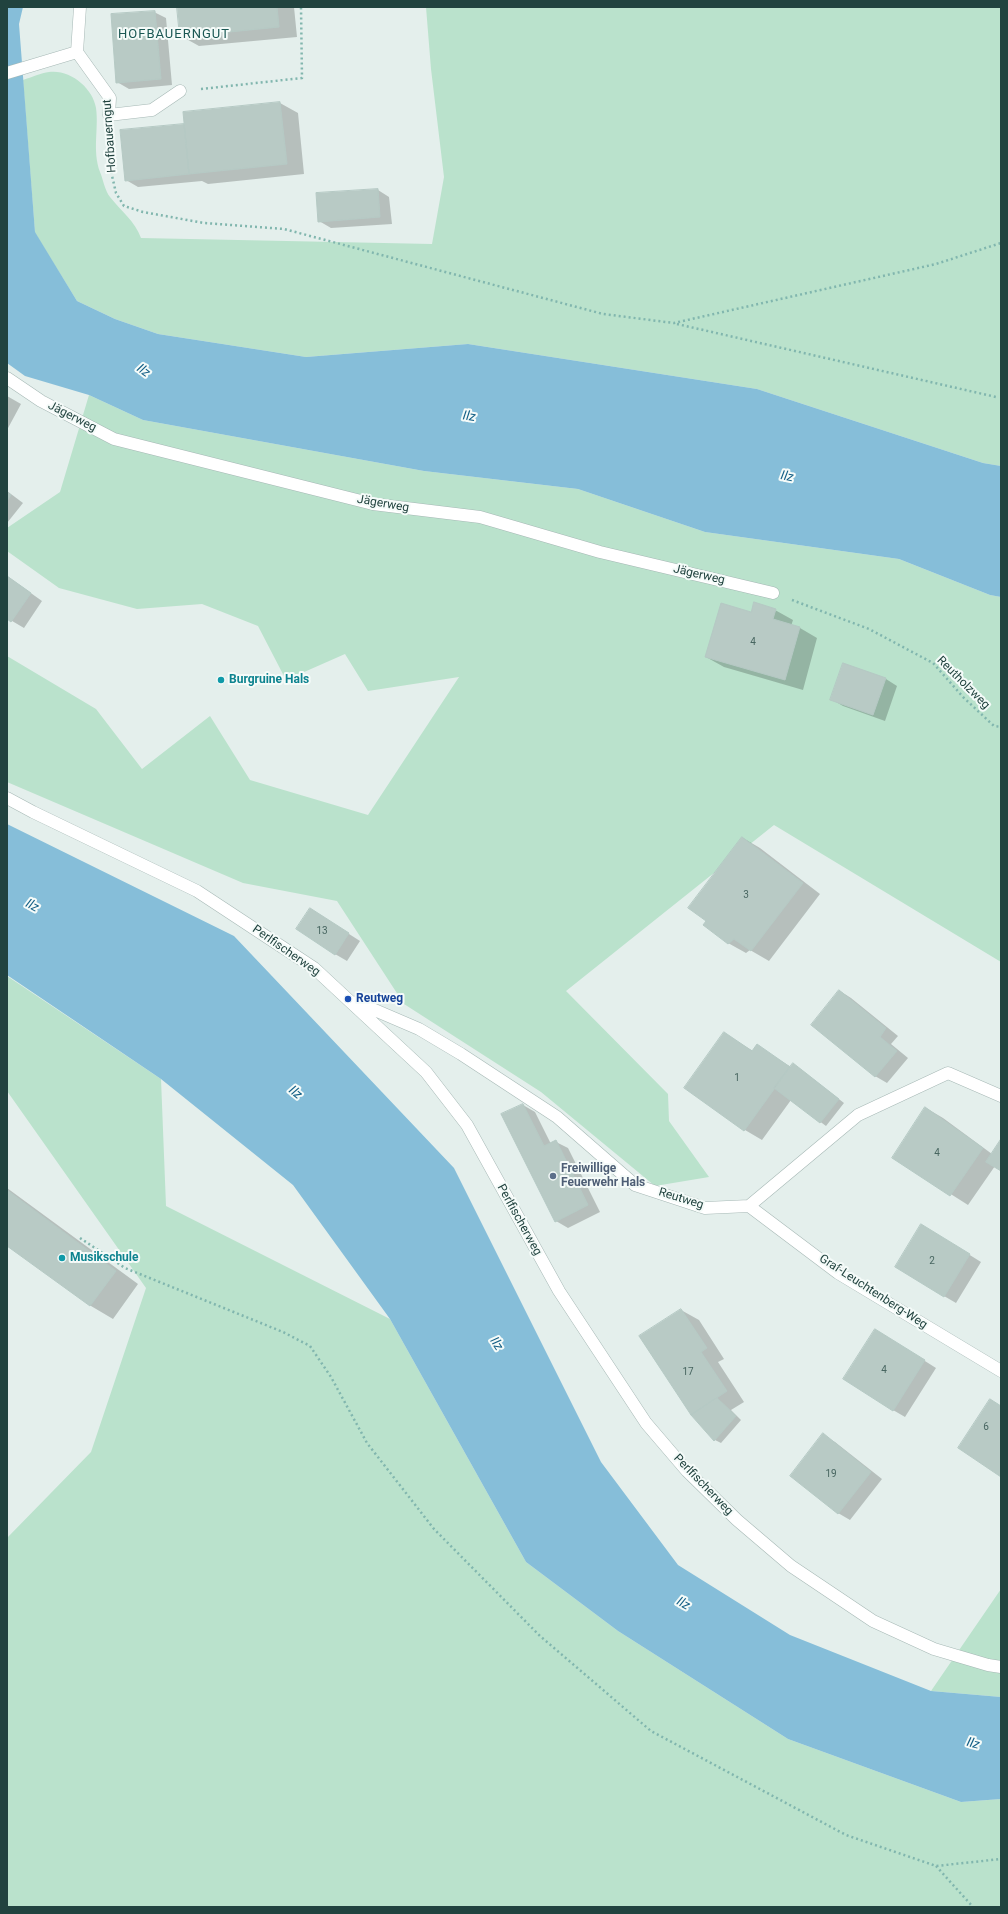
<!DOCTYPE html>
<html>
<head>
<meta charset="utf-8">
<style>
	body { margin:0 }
	#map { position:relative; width:1008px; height:1914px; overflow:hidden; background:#e4efec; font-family:Roboto,sans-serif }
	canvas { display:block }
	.frame { position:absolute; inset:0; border:8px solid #21433f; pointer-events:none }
</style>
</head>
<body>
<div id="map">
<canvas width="1008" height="1914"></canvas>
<div class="frame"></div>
</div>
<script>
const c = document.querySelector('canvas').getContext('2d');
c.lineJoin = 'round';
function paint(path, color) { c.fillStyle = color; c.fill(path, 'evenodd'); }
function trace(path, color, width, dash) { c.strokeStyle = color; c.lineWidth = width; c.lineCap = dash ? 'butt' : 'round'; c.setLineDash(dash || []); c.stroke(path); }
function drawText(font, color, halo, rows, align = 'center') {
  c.font = font + ' Roboto,sans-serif'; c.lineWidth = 4; c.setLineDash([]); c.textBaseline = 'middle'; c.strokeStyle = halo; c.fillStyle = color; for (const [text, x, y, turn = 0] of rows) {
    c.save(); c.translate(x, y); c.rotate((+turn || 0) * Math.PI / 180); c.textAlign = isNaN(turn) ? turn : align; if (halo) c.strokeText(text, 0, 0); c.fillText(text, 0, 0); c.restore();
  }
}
paint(new Path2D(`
	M426,7H1001V466L983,463L757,389L468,344L306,357L158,334L115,319L77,301L35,233L23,80C32,77 41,73 49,72C70,69 93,88 96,108C99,129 92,150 100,172C103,179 105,191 110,197C121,211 135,221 141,238L432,244L444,177L431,69Z
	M89,395L143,420L424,471L578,489L705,532L899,559L990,595L1001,597V962L774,825L566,991L668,1094L669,1121L709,1177L655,1186L541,1092L404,1004L337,901L243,883L7,782V656L96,709L142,769L210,716L250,780L368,815L459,677L368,691L345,654L286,680L258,626L202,604L137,609L59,588L7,551V528L60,492Z
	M7,976L161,1079L166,1206L390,1319L526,1562L618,1631L788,1739L961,1802L1001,1799V1907H7V1538L91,1452L146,1288L7,1091Z
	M1001,1589V1697L931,1691Z`), '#bae2cc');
paint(new Path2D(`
	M7,7H23L19,24L35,232L77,301L115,319L158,334L306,357L468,344L757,389L983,463L1001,466V597L990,595L899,559L705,532L578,489L424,471L143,420L89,395L25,376L7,363Z
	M7,824L234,936L454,1168L601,1462L678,1565L790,1635L931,1691L1001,1697V1799L961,1802L788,1739L618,1631L526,1562L390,1319L293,1185L161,1079L7,975Z`), '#86bed9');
paint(new Path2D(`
	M179,7H294L297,37L199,46L181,36Z
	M154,12L166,18L172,85L129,89L117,82Z
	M280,103L298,113L304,174L208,184L202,181L138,187L126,180L184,125Z
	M378,190L389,197L392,224L331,228L319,221Z
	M7,396L21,404L7,430Z
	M7,491L23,503L7,523Z
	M7,576L42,601L24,628L7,618Z
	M775,610L793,620L791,626L800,628L817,638L803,690L724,667L706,657L752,613Z
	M844,664L886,679L897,686L885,721L843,706L831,699Z
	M743,838L760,848L820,894L769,961L750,950L746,953L728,943L707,921Z
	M310,909L360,941L347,961L335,954Z
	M840,991L851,998L898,1036L891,1044L908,1058L887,1083L875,1076Z
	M724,1033L753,1051L757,1046L791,1067L799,1068L844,1103L826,1126L791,1100L762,1140L745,1130L686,1088Z
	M523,1105L535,1112L551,1144L556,1142L568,1148L600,1212L568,1228L556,1221Z
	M926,1108L943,1118L992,1154L1001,1141V1170L995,1166L968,1205L894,1158Z
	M7,1188L138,1284L113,1319L91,1306L7,1244Z
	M933,1232L981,1262L956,1303L944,1296Z
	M681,1310L699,1320L724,1359L718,1362L744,1402L731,1410L741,1420L721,1443L715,1440L692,1415L640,1337Z
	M887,1337L936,1368L905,1417L893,1410Z
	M823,1435L835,1442L882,1479L850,1520L838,1513Z`), '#0003');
const building = new Path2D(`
	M177,7H277L279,27L180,37Z
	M155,11L161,79L116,83L111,14Z
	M280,102L287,164L189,174L183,112Z
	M184,124L189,174L125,181L120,130Z
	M378,189L380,217L318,222L316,193Z
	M7,492L11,495L7,501Z
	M7,576L31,593L11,622L7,619Z
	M754,602L776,609L773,619L800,627L785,680L705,657L721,603L751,612Z
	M843,663L886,678L873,715L830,700Z
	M742,837L803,883L751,951L734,939L728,944L703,925L706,921L688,908Z
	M310,908L349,933L335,955L296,929Z
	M839,990L886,1028L880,1037L897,1051L875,1077L811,1025Z
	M724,1032L752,1051L757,1044L790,1067L744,1131L684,1088Z
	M793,1063L839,1099L820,1123L774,1088Z
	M523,1104L544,1146L556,1140L588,1205L555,1222L501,1114Z
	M925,1107L983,1148L950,1196L892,1158Z
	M1001,1139V1171L986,1162Z
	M7,1190L116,1271L90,1306L7,1246Z
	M921,1224L970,1254L944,1297L895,1267Z
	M681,1309L707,1348L701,1352L727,1391L691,1415L639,1336Z
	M875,1329L925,1360L893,1411L843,1379Z
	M717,1398L736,1416L714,1441L691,1415Z
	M990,1399L1001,1406V1477L958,1448Z
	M823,1433L871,1472L838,1514L790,1476Z`);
paint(building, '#b8cac5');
trace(building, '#b5c9c4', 1);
const minor = new Path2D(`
	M80,7L77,52L110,98L109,115L152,110L180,91
	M7,73L77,52
	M7,378L41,401L114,439L373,504L480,517L600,552L773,593
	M7,798L33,812L197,891L314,968L426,1072L467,1125L559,1291L646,1423L687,1471L737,1520L791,1566L873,1621L934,1649L988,1665L1001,1667
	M356,1002L419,1029L461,1054L557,1117L635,1185L705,1208L749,1206L858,1115L948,1073L1001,1096
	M749,1206L838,1273L1001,1371`);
trace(minor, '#a6b8b5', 13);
trace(new Path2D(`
	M201,89L302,78L301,7
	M110,137V167L116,193L124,206L143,212L204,223L284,229L603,314L674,323L936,264L1001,243
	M677,324L996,397
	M792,600L869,629L933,663L963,697L994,726L1001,727
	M80,1238L125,1268L283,1332L310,1346L331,1377L367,1443L434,1529L540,1636L651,1731L846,1835L936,1866L1001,1859
	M936,1866L973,1907`), '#81b6ae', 2.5, [2, 3]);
trace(minor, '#fff', 12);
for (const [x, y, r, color] of [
	[221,680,4,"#0f9aa8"],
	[348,999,4,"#1a4fb4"],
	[553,1176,4,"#5c6f8a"],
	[62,1258,4,"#0f9aa8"]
]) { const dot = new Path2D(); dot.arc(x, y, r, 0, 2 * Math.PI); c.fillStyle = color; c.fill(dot); trace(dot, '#f5fbf9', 1.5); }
drawText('10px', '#476560', null, [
	["4",753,642],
	["3",746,895],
	["13",322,931],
	["1",737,1078],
	["4",937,1153],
	["2",932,1261],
	["4",884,1370],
	["17",688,1372],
	["6",986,1427],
	["19",831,1474]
]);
drawText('12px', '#21433f', '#f5fbf9', [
	["Hofbauerngut",110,136,-94],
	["Jägerweg",72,417,27],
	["Jägerweg",383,504,10],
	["Jägerweg",699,575,13],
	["Reutholzweg",963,683,45],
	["Perlfischerweg",286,951,35],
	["Reutweg",681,1199,17],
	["Perlfischerweg",519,1220,61],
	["Graf-Leuchtenberg-Weg",873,1292,33],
	["Perlfischerweg",703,1485,46]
]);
drawText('bold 12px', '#0d838f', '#f5fbf9', [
	["Burgruine Hals",229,680],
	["Musikschule",70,1258]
], 'left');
drawText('bold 12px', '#164399', '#f5fbf9', [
	["Reutweg",356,999]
], 'left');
drawText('bold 12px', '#4e5e75', '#f5fbf9', [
	["Freiwillige",561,1169],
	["Feuerwehr Hals",561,1183]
], 'left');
c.letterSpacing = '1px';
drawText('13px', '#1a5753', '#f5fbf9', [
	["HOFBAUERNGUT",174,35]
]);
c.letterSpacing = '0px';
drawText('italic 13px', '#135f86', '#f5fbf9', [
	["Ilz",143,371,36],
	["Ilz",469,417,8],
	["Ilz",787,477,11],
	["Ilz",32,906,28],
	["Ilz",295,1093,39],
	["Ilz",496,1344,56],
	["Ilz",683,1604,29],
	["Ilz",973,1744,15]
]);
</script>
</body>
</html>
